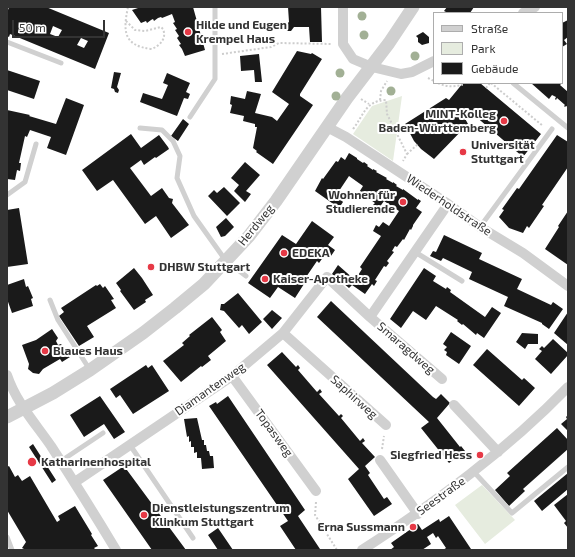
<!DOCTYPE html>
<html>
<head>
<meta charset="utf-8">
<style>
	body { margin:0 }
	#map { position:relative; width:575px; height:557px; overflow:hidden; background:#fff; font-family:"Exo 2",sans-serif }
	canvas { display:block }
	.frame { position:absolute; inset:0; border:8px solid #333; pointer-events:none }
	.legend { position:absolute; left:433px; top:12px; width:130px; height:72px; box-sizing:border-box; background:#fff; border:1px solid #adadad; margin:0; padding:5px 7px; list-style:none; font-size:12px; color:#333 }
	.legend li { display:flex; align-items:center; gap:8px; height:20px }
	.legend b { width:20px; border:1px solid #adadad }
	.scale { position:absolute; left:12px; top:20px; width:93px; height:18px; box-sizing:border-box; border:2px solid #333; border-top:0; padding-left:5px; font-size:12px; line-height:14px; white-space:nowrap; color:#333; -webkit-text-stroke:3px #fff; paint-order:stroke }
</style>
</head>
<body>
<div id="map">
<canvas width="575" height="557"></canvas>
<div class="frame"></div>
<ul class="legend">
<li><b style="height:5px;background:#d0d0d0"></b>Straße</li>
<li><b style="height:11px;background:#e6ecdf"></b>Park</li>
<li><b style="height:11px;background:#1a1a1a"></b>Gebäude</li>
</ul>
<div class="scale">50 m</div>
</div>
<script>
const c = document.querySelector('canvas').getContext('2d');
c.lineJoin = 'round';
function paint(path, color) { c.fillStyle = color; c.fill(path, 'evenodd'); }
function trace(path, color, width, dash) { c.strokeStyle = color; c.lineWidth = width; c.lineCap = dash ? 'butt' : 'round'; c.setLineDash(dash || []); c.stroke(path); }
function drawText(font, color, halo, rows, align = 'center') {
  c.font = font + ' "Exo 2",sans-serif'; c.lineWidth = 4; c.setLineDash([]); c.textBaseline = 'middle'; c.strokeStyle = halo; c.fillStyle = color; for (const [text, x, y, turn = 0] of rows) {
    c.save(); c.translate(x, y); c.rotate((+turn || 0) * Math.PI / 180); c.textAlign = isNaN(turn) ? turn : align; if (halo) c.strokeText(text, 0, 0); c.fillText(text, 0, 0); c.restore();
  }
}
paint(new Path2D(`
	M402,96L393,161L353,134L372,106Z
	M482,485L515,520L485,544L455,505Z`), '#e6ecdf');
paint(new Path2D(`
	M9,7H46L109,33L95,69L10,34L9,37L7,36V13ZM53,26L62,30L58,37L50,34ZM81,38L88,41L84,48L77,45Z
	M138,7H193L205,50L185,56L182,49L179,45L181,44L177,38L179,36L175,30L177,29L173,23L175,22L172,14L162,18L161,17L158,18L154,21L153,19L151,20L147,23L146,21L141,23L132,10L138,8Z
	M288,7H321L322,42H310L309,27H294L291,31H287L285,28V25L289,22Z
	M447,7H474L470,13H448L444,11Z
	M568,20V37L564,40L567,44L562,47V23Z
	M423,32L429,37V43L422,45L418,42V38L416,36Z
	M297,51L311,54L312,53L322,59L300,94V96L313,105L273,164L256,152L257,151L253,148L257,127H255V124L243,121L244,116L230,113L232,105L230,104L231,96L245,99L247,91L261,94L255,113L272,117L277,121L289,104L272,92Z
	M259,54L262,82H255L254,70L241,71L240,56Z
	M7,70L40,81L34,99L7,90Z
	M114,72L121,73L117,87L119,90L118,93L115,92L114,89L111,88Z
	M167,73L190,83L186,92L190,94L188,99L184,98L177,116L140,102L143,93L162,99L168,85L163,83Z
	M463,83H480L541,134L523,157L467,109L462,113L468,124L434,159L421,149L414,141L405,124L446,98L449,100Z
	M531,83H562L560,85L568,92V107L566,106L565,107L564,106L565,105L557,98L556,100L555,99L556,97L552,95L549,99Z
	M66,98L84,105L66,155L47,148L51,137L30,130L27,137L25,136L19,163H21L20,171L17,170L15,180L7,179V110L30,115L29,116L56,124Z
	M183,119L189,124L178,141L171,136Z
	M131,134L141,148L159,135L168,147L169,149L156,158L155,157L144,165L141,160L130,168L151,196L162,188L169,198L173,199L172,203L189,225L171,238L156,216L145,224L113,180L97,191L82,170Z
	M557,135L568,142V167L542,205L544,206L529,228L527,226L523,233L509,228L499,217L504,210L502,209L517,188L519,189Z
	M349,153L357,158V159L363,163L364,162L368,165L367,166L373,170V169L377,171L376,172L387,178L386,179L393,183V182L397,185L396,186L403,190V189L418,200V199L421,201L416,208L422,212L413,225V226L411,230L410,229L404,240L403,239L397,247L395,246L392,251L394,252L387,261L389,263L386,267L384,266L375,280L377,281L374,286L372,284L365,294L352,285L349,288L332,274L338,265L355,280L362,269L360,267L381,236L373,231L376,225L379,227L383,222L389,226L399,211L384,201L379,208L373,205L375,203L365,196L363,198L358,194L363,186L349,176L339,191L344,195L341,200L343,202L339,208L315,191L322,178L323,179L336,161L338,162L341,157L345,160Z
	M245,162L260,175L246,191L251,194L245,202L234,191L239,185L231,178Z
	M224,187L240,203L227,216L208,196L214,190L217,193Z
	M19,208L28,264L7,267V210Z
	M568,211V265L545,249L559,227L558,226Z
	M226,218L234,227L225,236L221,237L216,227Z
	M312,221L334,237L328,245L335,250L329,259L324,256L319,263L317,261L302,283L304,284L295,298L278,287L270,298L248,283L282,235L296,244Z
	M444,235L482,253L479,259L522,279L517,289L551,305L553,302L563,309L549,329L542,324V323L504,306L508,297L469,279L472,272L443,258L441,261L430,256L433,251L436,252Z
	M134,268L142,278L153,295L145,300L146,302L134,310L120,291L121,290L116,283Z
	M424,268L436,276L433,281L446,289L447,287L451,290L450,292L485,317L492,307L501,313L484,338L477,333L476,335L463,324L462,325L457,321L458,320L436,306L426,320L413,311L401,328L390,319Z
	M24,279L26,287L28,286L33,298L31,299L33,306L12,313L7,299V285Z
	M100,284L103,288L105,286L114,299L111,300L116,308L87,326L94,337L79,346L59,316L64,312L61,308L96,285L97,286Z
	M238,293L262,322L249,334L242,325L239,328L224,311L220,310L221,304H224Z
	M331,301L433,397L436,399L441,394L450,403L437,418L460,447L461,446L465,451L449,463L421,428L429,422L317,317Z
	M272,310L282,318L272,329L263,319Z
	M568,312V345L554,333Z
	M212,317L222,330L220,332L226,341L208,356L211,360L202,367L201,366L181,382L163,361L184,345L182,343L190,336L189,335Z
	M52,329L58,338L56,341L58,345L61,344L70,357L62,362L60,359L43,369L39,374L33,373L28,369L29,364L22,345L36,340Z
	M451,332L471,346L459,364L446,355L447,352L444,350L447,347L443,344Z
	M522,333L538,334V344H528L525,349L516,342Z
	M553,339L568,353V355L551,374L535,359L542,351L539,349L542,346L544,348Z
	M487,349L522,380L524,378L535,388L519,406L473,365Z
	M282,352L296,367L298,365L300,368L298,370L317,392L320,389L322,392L319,394L339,416L341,414L343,416L341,418L360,441L363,438L365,441L362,443L375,457L365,466L370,473L368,475L384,499L387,497L392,504L374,516L348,479L359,469L267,365Z
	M146,365L148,368L152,365L169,391L133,414L120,395L116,398L110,389Z
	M100,396L125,432L114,439L104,424L84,437L70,415Z
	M228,396L305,510L298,516L320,549L319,550H296L280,526L288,521L209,406L216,402L217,404Z
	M568,415V431L561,424L567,419L566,417Z
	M197,418L202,440H204V445H206L207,451H209L210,456H213L214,468L202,469L201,458H197V452L194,453V447H191V441L189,442V436L187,437L184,419Z
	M557,428L568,440V449L523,489L525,491L509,506L495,490L510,476L507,473Z
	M33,444L56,480L52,483L29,447Z
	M9,466L15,477L18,475L22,481L30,476L57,522L60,520L58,516L75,506L92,534L91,535L98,546L94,548L96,550H26L22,548L26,542L7,510V467Z
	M124,466L186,550H152L103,480Z
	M568,473V489L542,511L534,501Z
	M568,494V528L564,523L566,521L554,505Z
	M449,516L471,549L469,550H443L446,548L438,536L436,538L433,533L427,537L431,544L422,550H390L394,547L391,543L418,524L422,530L439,519L440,522Z
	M218,528L233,550H218L208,535Z`), '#1a1a1a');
trace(new Path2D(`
	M126,21L135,30L145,31L161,27L163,29C167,39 160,45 152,49C123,46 123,31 128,7
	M222,54L271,47L279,43L332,44
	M428,78L434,81
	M438,83C446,87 453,87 462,85V83
	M491,83L543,126
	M486,88L490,83
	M361,99L369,104
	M380,100L381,91L387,81
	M353,129C364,115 365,101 386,100L387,114L407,154L403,161
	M407,154L418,144
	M382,449L384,436
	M316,502L315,515L337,550`), '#cdcdcd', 2, [2, 2]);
trace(new Path2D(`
	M7,42L61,63
	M513,83L568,128
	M190,117L215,79V7
	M140,128L162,130L173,141L180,156L177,178L194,216L226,261L246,276
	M7,195L25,182L36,144
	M480,227L552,129
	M415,252L462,281
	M50,300L58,320L90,370
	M130,445L193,538
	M61,461L103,433
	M474,472L512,513L568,467
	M7,537L12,550`), '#d0d0d0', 5);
trace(new Path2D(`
	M343,7V44L353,59L372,67L401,74L412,72L434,61
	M523,13L535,7
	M327,127L346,137L448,204L480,227L523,253L568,286
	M370,317L448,204
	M283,333L386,425
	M7,375C16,402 35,423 51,446C73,480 95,515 116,550
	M232,376L316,491
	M454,405L498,452
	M380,460L418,514
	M75,482L232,376L283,333L327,277L370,317L442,379
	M362,550C436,502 507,450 568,387`), '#d0d0d0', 10);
trace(new Path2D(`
	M7,417L53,393L90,370L143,333L175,308L204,284L249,236L276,201L347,98L389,43L413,7`), '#d0d0d0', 13);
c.fillStyle = '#a2b095';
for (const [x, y] of [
	[362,16],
	[364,35],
	[415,56],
	[340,73],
	[391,91],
	[336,96]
]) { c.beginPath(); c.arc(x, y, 4.5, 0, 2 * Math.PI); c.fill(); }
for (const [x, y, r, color] of [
	[188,32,4,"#e63946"],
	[504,121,4,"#e63946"],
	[463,152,4,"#e63946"],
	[403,202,4,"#e63946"],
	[284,253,4,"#e63946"],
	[151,267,4,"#e63946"],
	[265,279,4,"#e63946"],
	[45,351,4,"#e63946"],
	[480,455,4,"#e63946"],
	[32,462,5,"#e63946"],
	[144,515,4,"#e63946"],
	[413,527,4,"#e63946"]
]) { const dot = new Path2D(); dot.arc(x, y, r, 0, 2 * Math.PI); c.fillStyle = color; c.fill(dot); trace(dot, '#fff', 1.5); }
drawText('bold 12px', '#333', '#fff', [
	["Hilde und Eugen",196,25],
	["Krempel Haus",196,39],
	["MINT-Kolleg",496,114,"right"],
	["Baden-Württemberg",496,128,"right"],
	["Universität",471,145],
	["Stuttgart",471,159],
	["Wohnen für",395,195,"right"],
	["Studierende",395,209,"right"],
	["EDEKA",292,253],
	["DHBW Stuttgart",159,267],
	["Kaiser-Apotheke",273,279],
	["Blaues Haus",53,351],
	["Siegfried Hess",472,455,"right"],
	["Katharinenhospital",41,462],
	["Dienstleistungszentrum",152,508],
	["Klinkum Stuttgart",152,522],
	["Erna Sussmann",405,527,"right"]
], 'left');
drawText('12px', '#333', '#fff', [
	["Wiederholdstraße",449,205,34],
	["Herdweg",256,225,-51],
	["Smaragdweg",406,348,41],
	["Diamantenweg",210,389,-35],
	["Saphirweg",354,397,42],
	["Topasweg",274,433,54],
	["Seestraße",441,496,-36]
]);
</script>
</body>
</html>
